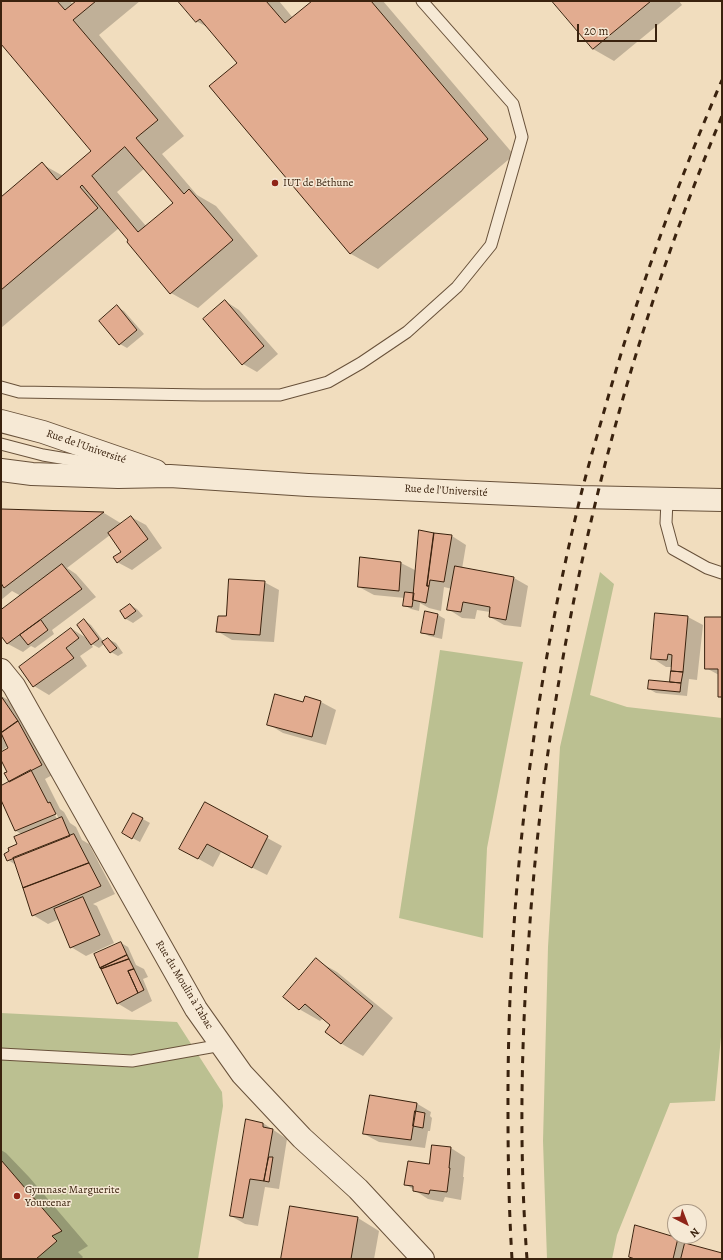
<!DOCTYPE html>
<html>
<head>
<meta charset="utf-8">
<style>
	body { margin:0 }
	#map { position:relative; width:723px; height:1260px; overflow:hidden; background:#f1ddbe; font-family:Alegreya,serif }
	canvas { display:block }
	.frame { position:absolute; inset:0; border:2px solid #3a220e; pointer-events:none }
	.north { position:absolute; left:667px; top:1204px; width:40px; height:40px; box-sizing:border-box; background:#f6e9d5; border:1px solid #ab9985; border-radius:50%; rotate:138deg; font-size:11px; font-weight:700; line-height:16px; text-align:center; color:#3a220e }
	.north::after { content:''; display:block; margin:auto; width:14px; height:18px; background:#8f2418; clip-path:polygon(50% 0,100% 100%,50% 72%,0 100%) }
	.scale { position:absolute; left:577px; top:24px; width:80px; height:18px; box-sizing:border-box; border:2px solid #3a220e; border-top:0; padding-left:5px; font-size:12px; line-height:14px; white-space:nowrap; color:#3a220e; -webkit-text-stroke:3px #f6e9d5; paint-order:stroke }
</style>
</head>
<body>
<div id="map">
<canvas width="723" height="1260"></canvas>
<div class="frame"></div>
<div class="north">N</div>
<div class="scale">20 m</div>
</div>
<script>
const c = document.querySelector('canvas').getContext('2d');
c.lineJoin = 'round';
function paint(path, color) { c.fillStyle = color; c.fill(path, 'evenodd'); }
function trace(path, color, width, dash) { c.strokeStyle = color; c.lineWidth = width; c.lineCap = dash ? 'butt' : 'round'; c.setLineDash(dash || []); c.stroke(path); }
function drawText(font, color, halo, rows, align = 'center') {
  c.font = font + ' Alegreya,serif'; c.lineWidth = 3; c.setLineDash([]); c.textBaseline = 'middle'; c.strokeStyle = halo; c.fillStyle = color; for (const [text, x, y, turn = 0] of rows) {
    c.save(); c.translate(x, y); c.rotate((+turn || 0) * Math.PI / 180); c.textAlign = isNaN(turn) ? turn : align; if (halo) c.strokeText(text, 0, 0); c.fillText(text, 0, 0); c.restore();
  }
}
paint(new Path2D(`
	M600,572L614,584L590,695L627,707L722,718V1026L715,1101L670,1103L617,1235L612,1259H547L543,1141L548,947L560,747Z
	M440,650L523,662L487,848L483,938L399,918Z
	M1,1013L177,1022L222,1092L223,1106L198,1259H1Z`), '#bbc091');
paint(new Path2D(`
	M1,1H70L73,5L77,1H140L99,35L184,136L162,154L197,195L216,206L258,256L198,308L171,293L119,228L1,328V199L42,164L63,176L93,151L1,43ZM145,168L174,203L146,226L117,192Z
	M180,1H279L293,18L313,1H383L514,155L378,269L351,254L210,87L238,63L209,28L196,21Z
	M554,1H679L682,5L614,61L593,49Z
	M225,301L239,310L278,354L257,372L243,364Z
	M117,307L124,311L144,334L127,348L120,344L100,321Z
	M1,510L104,513L122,524L131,517L146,525L162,548L132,570L117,562L122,552L110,535L67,568L76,574L96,597L52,630L54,634L35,648L31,646L23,652L8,644L1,634V611L21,596L12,591L1,600Z
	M452,536L466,545L462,569L514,578L528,586L521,627L504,625L490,617V612L477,610L475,619L462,618L448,609L452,589L444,587L441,611L429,608L420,603L419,611L411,609L404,605L405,598L374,595L359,587L361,558L401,563L417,571Z
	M264,582L279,590L274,642L232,640L217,631L227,617Z
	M130,605L137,609L143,616L133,623L126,619L121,612Z
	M425,612L438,615L445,619L442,639L429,636L422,632Z
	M656,614L688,617L703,625L697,680L689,679L687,696L656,693L649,689L671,683L672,667H666L652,658Z
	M722,618V698L719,696V675L706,668Z
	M84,620L91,625L104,642L108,639L116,643L123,653L118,656L111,652L104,644L99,648L90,643L93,647L80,656L87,666L49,695L34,686L20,668L72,629L88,639Z
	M1,696L14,703L56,773L45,779L60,809L64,812L70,823L76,827L82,840L89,844L115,894L93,904L97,906L114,943L86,956L71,947L59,919L48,924L33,915L16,865L8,860L18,845L23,835L16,831L1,797V787L10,782L9,772L1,759V753L10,748L8,746L3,750L1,749ZM50,805H52L59,819H57Z
	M305,697L321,702L336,710L326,745L283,733L268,724L303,703Z
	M205,804L282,846L267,875L221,852L213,867L195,857Z
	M134,814L150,823L140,842L123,833Z
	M121,943L128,947L136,965L144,969L148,977L143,979L152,1001L132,1012L117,1003Z
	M316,960L337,972L393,1018L363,1056L342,1044L327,1032L332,1025L323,1018L320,1021L299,1009Z
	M416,1103L431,1112L430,1116L432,1118L430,1131H428L425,1148L379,1142L364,1134Z
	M263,1123L287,1139L279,1189L265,1187L258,1226L245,1224L231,1216Z
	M451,1148L465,1157L463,1177H464L461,1200L445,1197L443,1202L428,1199L405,1184Z
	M1,1150L6,1153L29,1177L88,1246L78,1252L83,1257L81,1259H1Z
	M358,1218L379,1231L374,1259H282Z
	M677,1239L687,1245L722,1254V1259H634L630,1257Z`), '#0003');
const building = new Path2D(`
	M1,1H57L65,10L76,1H96L73,20L158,120L136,138L184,194L189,189L233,240L170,294L127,242L128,240L82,185L80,187L98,208L1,290V197L42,162L57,180L91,151L1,44ZM125,147L173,203L138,232L92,176Z
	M178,1H266L285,23L312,1H371L488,139L350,254L209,86L237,63L200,19L196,22Z
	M552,1H651L593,49Z
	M225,300L264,346L242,365L203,319Z
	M117,305L137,330L119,345L99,321Z
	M1,509L104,512L4,588L1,583Z
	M131,516L148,539L117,563L113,557L121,552L108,533Z
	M419,530L434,533L427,586H429L426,603L413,600Z
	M434,533L452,535L444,582L430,580L429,586H427Z
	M360,557L401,562L399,591L358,587Z
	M62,564L82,589L7,644L1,636V610Z
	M455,566L514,577L506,620L489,617L490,607L463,602L461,612L447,610Z
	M229,579L265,581L260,635L216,632L218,616H226Z
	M405,592L414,593L412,607L403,606Z
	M130,604L136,611L125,619L120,611Z
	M425,611L438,614L434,635L421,633Z
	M655,613L688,616L683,672L671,671L672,655L668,654L667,660L651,659Z
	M705,617H722V697H718V669H705Z
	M84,619L99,639L91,645L77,625Z
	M41,620L48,630L28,645L20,635Z
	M71,628L79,638L66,648L74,658L33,687L19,667Z
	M108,638L117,648L110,653L102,642Z
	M671,671L683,672L681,683L670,682Z
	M649,680L681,683L680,692L648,689Z
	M275,694L303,702L305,696L321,701L312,737L267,725Z
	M1,696L18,721L1,733Z
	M18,721L42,765L9,782L4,773L7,772L1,760V752L8,748L1,733Z
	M31,770L48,803L50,802L56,814L15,831L1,800V786Z
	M205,802L268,836L252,868L207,844L198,859L179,849Z
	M133,813L143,818L132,839L122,833Z
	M62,817L70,836L7,861L4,854L9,851L8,848L17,844L14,837Z
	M74,834L89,863L23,888L13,858Z
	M89,863L101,886L32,916L23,888Z
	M83,897L100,935L70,948L54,909Z
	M121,942L127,955L100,968L94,954Z
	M127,955L129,959L101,969L100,968Z
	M316,958L373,1006L341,1044L325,1032L330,1025L305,1004L299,1010L283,997Z
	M129,959L134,969L128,971L138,993L117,1004L101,969Z
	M134,969L144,990L138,993L128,971Z
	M370,1095L417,1103L411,1140L363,1134Z
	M415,1111L425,1113L423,1128L413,1126Z
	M246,1119L263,1123V1127L273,1129L264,1181L250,1179L243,1218L230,1216Z
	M432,1145L451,1147L449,1168H450L447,1192L430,1190L429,1194L413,1191V1186L404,1185L408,1161L429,1164Z
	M269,1157H273L269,1182L264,1181Z
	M1,1160L62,1231L52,1236L57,1241L36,1259H1Z
	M290,1206L358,1217L351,1259H281Z
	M635,1225L678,1238L673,1259H635L629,1257Z
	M685,1243L722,1253V1259H681Z`);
paint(building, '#e2ac90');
trace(building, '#3a220e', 1);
const lane = new Path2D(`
	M1,387L19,392L202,395H280L328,382L361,363L407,332L457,287L491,245L522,137L513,104L422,1
	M1,444L43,455L120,468
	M667,500L666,523L673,549L707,568L722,573
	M1,1054L132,1061L222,1045`);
const street = new Path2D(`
	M1,421L43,432L156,471
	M1,470L32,474L118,477L170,476L308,485L580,497L722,500
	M1,670L14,686L196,1009L242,1074L302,1138L358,1189L423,1259`);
trace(lane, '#68513a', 13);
trace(street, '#68513a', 24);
trace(lane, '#f6e9d5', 11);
trace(street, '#f6e9d5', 22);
trace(new Path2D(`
	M512,1259C509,1210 508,1162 508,1113C507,911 530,708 577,511C586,472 598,433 609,394C640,287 678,182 722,80
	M527,1259C519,1152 521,1043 529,936C548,654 613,377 722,116`), '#3a220e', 3, [7, 7]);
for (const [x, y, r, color] of [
	[275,183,4,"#8f2418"],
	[17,1196,4,"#8f2418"]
]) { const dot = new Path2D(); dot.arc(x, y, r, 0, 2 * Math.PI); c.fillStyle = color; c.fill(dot); trace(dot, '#f6e9d5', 1.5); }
drawText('11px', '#3a220e', '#f6e9d5', [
	["IUT de Béthune",283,183],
	["Gymnase Marguerite",25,1190],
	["Yourcenar",25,1203]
], 'left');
drawText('11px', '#3a220e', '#f6e9d5', [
	["Rue de l'Université",86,447,19],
	["Rue de l'Université",446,491,3],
	["Rue du Moulin à Tabac",184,985,59]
]);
</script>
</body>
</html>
